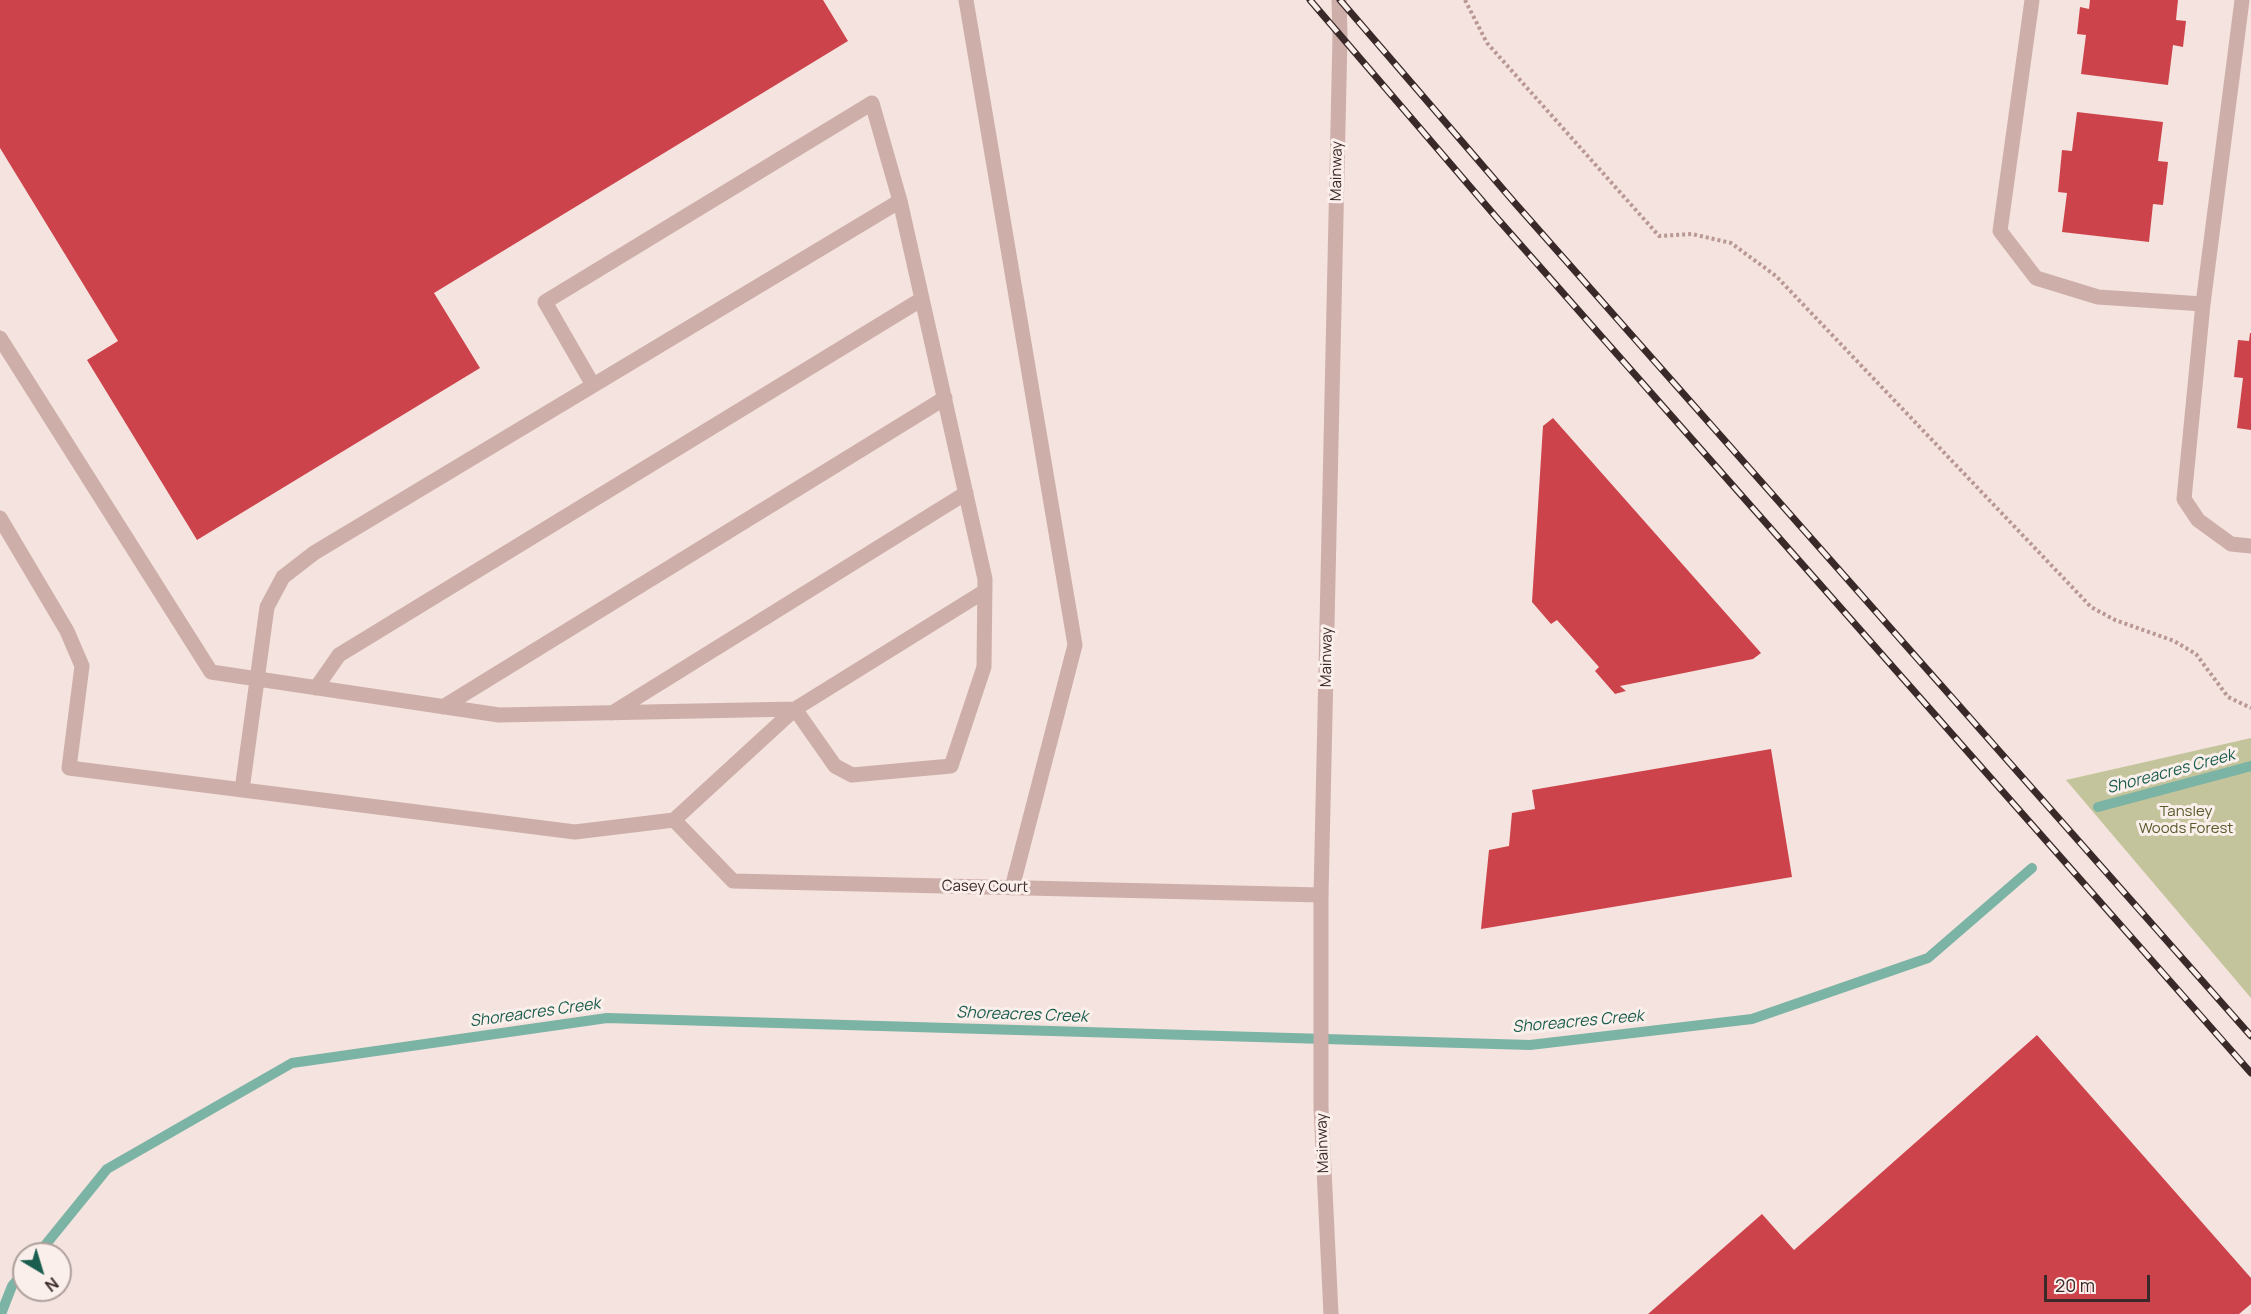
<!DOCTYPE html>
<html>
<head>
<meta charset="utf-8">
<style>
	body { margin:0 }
	#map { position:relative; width:2251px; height:1314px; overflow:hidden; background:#f4e3de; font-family:Manrope,sans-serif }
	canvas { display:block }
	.north { position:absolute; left:12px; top:1242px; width:60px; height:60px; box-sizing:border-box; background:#fbefeb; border:2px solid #aea09d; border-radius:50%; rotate:142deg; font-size:16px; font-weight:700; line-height:24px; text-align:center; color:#3a2929 }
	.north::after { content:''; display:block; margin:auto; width:21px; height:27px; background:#1b5e4f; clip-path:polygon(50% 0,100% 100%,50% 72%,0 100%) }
	.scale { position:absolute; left:2044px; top:1275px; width:106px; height:27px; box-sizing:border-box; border:3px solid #3a2929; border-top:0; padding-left:8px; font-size:18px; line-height:21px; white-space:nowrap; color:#3a2929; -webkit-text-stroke:4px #fbefeb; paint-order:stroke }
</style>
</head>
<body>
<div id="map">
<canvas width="2251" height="1314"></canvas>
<div class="north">N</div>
<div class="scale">20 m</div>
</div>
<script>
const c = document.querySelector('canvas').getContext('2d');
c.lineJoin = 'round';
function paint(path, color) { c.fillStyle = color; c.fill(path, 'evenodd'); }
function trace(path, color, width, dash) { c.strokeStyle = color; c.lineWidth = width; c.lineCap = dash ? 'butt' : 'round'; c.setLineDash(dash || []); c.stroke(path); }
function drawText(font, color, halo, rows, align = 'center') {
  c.font = font + ' Manrope,sans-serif'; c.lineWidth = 6; c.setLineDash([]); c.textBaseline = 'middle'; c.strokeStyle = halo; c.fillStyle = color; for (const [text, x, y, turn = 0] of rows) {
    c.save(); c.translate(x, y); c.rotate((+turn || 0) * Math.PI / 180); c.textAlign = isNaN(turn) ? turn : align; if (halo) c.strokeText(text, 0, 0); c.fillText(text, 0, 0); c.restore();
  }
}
paint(new Path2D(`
	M2251,738V998L2066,780Z`), '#c3c49c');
trace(new Path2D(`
	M2098,807L2251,766
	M38,1254L107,1169L292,1063L607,1018L1530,1045L1752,1019L1928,958L2032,868
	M1,1314L12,1286L24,1272`), '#7bb3a4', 10);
paint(new Path2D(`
	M0,0H823L848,41L434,293L480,368L197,540L87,360L118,341L0,148Z
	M2090,0H2178L2176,20L2186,21L2183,47L2173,45L2168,85L2081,74L2086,35L2077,34L2080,7L2089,9Z
	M2077,112L2163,122L2158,161L2168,162L2163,205L2153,204L2149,242L2062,232L2067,193L2058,192L2062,150L2072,151Z
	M2250,333H2251V430L2237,428L2243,378L2234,377L2238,340L2249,341Z
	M1553,418L1761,653L1753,659L1620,686L1626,691L1615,694L1595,671L1599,667L1557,620L1551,624L1532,602L1543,426Z
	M1771,749L1792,877L1481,929L1489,850L1509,846L1512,813L1535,809L1532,790Z
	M2037,1035L2251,1278V1304L2239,1314H1648L1762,1214L1794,1250Z`), '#cd434b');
trace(new Path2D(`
	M1465,0L1487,43L1659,236L1692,234L1731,243L1776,276L2091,607L2115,620L2174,641L2196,654L2228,697L2251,708`), '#b99793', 4, [3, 3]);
trace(new Path2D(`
	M966,0L1075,645L1012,888
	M2032,0L2000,231L2036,278L2098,297L2203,304
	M2242,0L2203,304L2184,499L2198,520L2231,544L2251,546
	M0,338L211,672L499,715L795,709L835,766L852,775L951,766L984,667L985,579L900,201L872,103L545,302L593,385
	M0,518L67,631L82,666L69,768L575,832L674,820L795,709L985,591
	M316,688L339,655L922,299
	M443,707L945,398
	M612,713L966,493
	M242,790L267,607L283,577L314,553L900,201
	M674,820L733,881L1321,895`), '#cdaea9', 15);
trace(new Path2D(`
	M1331,1314L1321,1107V895L1340,36L1339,0`), '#cdaea9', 15);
const rail = new Path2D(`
	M1310,0L1496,217L2251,1073
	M1340,0L1514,202L2251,1036`);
trace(rail, '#3a2929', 7);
trace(rail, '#fbefeb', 4.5, [14]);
drawText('15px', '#3a2929', '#fbefeb', [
	["Mainway",1337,171,-89],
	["Mainway",1327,657,-89],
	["Casey Court",985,887,1],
	["Mainway",1323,1143,-92]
]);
drawText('15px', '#575a2b', '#fbefeb', [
	["Tansley",2186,812],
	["Woods Forest",2186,829]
]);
drawText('italic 16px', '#1b5e4f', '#fbefeb', [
	["Shoreacres Creek",2171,772,-15],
	["Shoreacres Creek",535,1013,-8],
	["Shoreacres Creek",1022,1015,2],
	["Shoreacres Creek",1578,1022,-5]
]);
</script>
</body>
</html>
